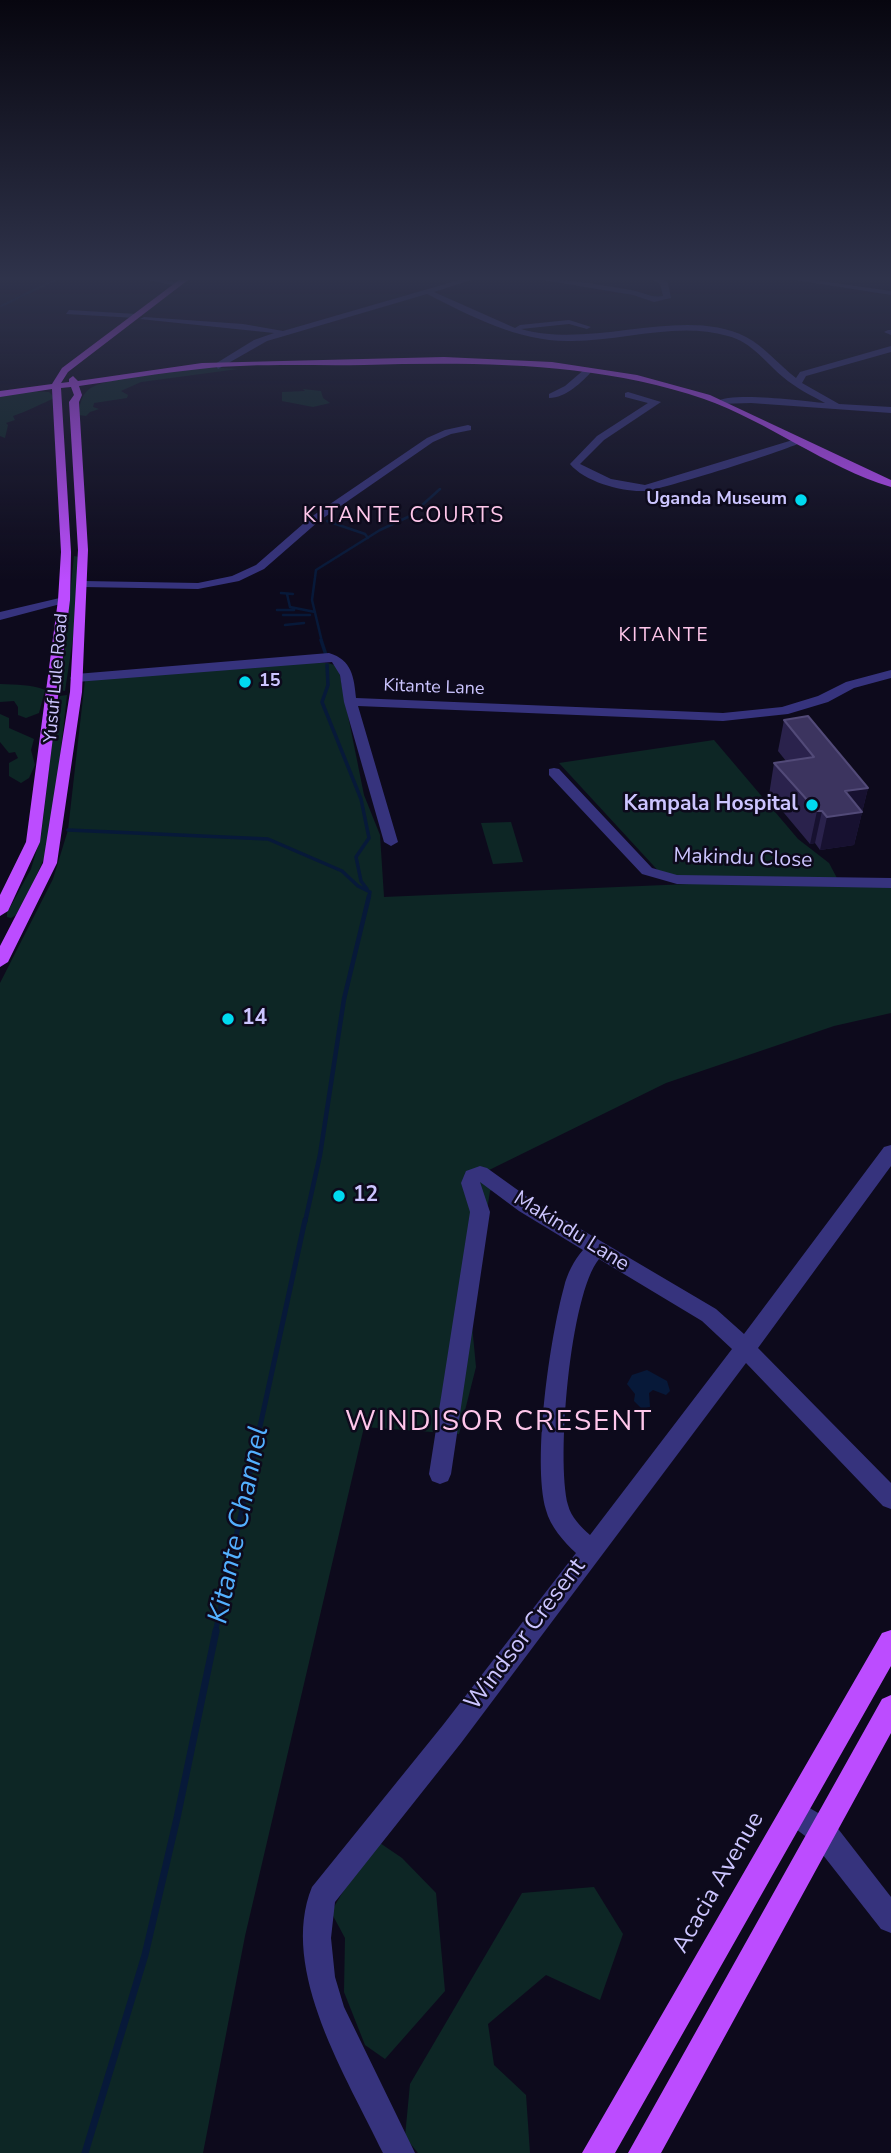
<!DOCTYPE html>
<html>
<head>
<meta charset="utf-8">
<style>
	body { margin:0 }
	canvas { display:block; background:#0d0a1c }
</style>
</head>
<body>
<canvas width="891" height="2153"></canvas>
<script>
const c = document.querySelector('canvas').getContext('2d');
c.lineJoin = 'round';
function paint(path, color) { c.fillStyle = color; c.fill(path, 'evenodd'); }
function trace(path, color, width, dash) { c.strokeStyle = color; c.lineWidth = width; c.lineCap = dash ? 'butt' : 'round'; c.setLineDash(dash || []); c.stroke(path); }
function drawText(font, color, halo, rows, align = 'center') {
  c.font = font + ' "Nunito Sans",sans-serif'; c.lineWidth = 5; c.setLineDash([]); c.textBaseline = 'middle'; c.strokeStyle = halo; c.fillStyle = color; for (const [text, x, y, turn = 0] of rows) {
    c.save(); c.translate(x, y); c.rotate((+turn || 0) * Math.PI / 180); c.textAlign = isNaN(turn) ? turn : align; if (halo) c.strokeText(text, 0, 0); c.fillText(text, 0, 0); c.restore();
  }
}
paint(new Path2D(`
	M208,367L238,369L141,382L121,391L128,395L127,398L94,403L93,407L99,409L90,412L86,416L79,415C79,407 81,396 88,390C105,376 184,370 208,367Z
	M303,389L321,391L323,398L330,403L313,407L282,401V392L305,391Z
	M32,391L49,392L55,398C40,404 28,411 13,416L15,420L6,423L8,425L5,438L0,436V394Z
	M74,556L80,557L74,631L65,691L60,690Z
	M305,662L328,663L337,666L339,671L364,795L380,835L384,897L735,882L663,876L559,763L714,740L798,839L829,863L838,880L891,881V1013L834,1026L666,1083L483,1173L500,1184L490,1191L471,1315L476,1367L459,1434L364,1427L245,1936L203,2153H0V983L53,879L68,830L85,680Z
	M0,684C16,685 31,684 45,690L39,713L26,718L18,715V707L14,701L0,702Z
	M67,695L52,829L45,856L30,890L16,915L11,918L7,917V913L31,869L41,836L57,703L60,696Z
	M0,714L9,718V728L34,739L31,750L35,765L29,778L21,783L9,776V763L18,758L15,752L9,753L0,742Z
	M511,822L523,862L493,864L481,823Z
	M374,1839L402,1858L436,1893L445,1991L385,2059L365,2045L344,1992L345,1938L331,1912Z
	M594,1887L623,1934L600,2000L546,1975L488,2024L494,2065L526,2095L530,2153H418L405,2137L410,2084L522,1893Z`), '#0d2625');
paint(new Path2D(`
	M647,1370L667,1381L670,1391L666,1395L653,1390L649,1393L650,1407L642,1409L634,1401L635,1394L627,1384L632,1375Z`), '#071939');
trace(new Path2D(`
	M1,306L55,280`), '#071939', 2);
trace(new Path2D(`
	M327,521L365,534L368,538
	M281,593L293,594
	M287,594L290,607L315,612
	M277,610H294
	M283,615H310
	M285,625L304,623
	M322,642L312,600L316,570L380,530L410,516L440,489`), '#071939', 2.5);
trace(new Path2D(`
	M321,640L326,655
	M327,665L328,685L322,702L361,799L369,838L356,857L361,881L367,889
	M68,830L268,839L342,871L358,886L370,892
	M369,897L370,892`), '#071939', 3.5);
trace(new Path2D(`
	M305,1222L320,1155L344,999L369,896`), '#071939', 4.5);
trace(new Path2D(`
	M215,1633L305,1220`), '#071939', 5);
trace(new Path2D(`
	M85,2153L145,1955L177,1818L216,1631`), '#071939', 7);
paint(new Path2D(`
	M147,280H165L182,284L178,286Z
	M459,280H471L434,292L515,328L520,325L569,320L591,327L587,329L569,324L521,329C593,350 683,305 746,337C765,347 779,365 796,378L800,372L891,346V352L806,376L802,383L839,404L891,407V413L751,403L717,404L715,402C733,391 801,401 825,403C810,395 796,388 783,377C766,363 752,342 728,336C676,321 621,342 568,341C517,341 471,316 427,294L267,341L218,369L215,364L254,340L274,333L140,319L144,317L243,324L283,331Z
	M543,280C572,279 602,285 631,290C642,292 651,298 663,296L660,284L654,280H664L668,283L671,298L654,302L633,295Z
	M795,280H814L891,291V295Z
	M69,310L136,314L140,316L136,318L66,314Z
	M888,330H891V335L884,332Z
	M586,368L593,370C582,382 566,398 549,398V394L565,386Z
	M628,392L661,402L604,440L580,464L611,479L645,485L796,439L804,441C794,448 658,491 644,491C622,492 585,482 570,464L597,436L648,403L625,397V393Z
	M468,425L471,426V430L451,434L433,442L319,521L264,569L239,581L198,589L83,587L77,584L83,581L198,583L232,576L256,565L311,517L427,438L445,430Z
	M64,597L70,600L68,602L0,620V612Z
	M329,653C352,660 354,677 356,698L723,713L782,707L818,696L846,682L891,670V678L854,688L828,702L788,714L723,721L358,706L398,842L391,846L384,842L344,702L340,675L332,662L76,682L70,678L76,674Z
	M554,768L559,769L652,868L677,875L891,878V888L677,884L642,874L549,775V769Z
	M891,1145V1166L758,1348L891,1483V1509L883,1506L746,1363L461,1743L335,1902L331,1938L335,1977L344,2007L415,2153H383C348,2079 278,1970 312,1887L443,1725L576,1553C564,1542 550,1526 546,1510C532,1460 550,1338 564,1287C567,1274 574,1260 583,1250L519,1211L480,1182L490,1212L451,1474L448,1481L440,1484L432,1481L429,1474L470,1212L461,1183L466,1171L480,1166L487,1168L533,1201L716,1309L744,1334L884,1147ZM599,1259L702,1321L732,1349L590,1535C581,1527 571,1517 568,1505C556,1460 570,1294 599,1259Z
	M794,1799L832,1821L891,1897V1933L881,1929L812,1841L785,1821L781,1812L785,1803Z`), '#36337d');
paint(new Path2D(`
	M179,280H188L68,372L61,383L69,382V379L73,376L78,381L202,363L444,357L552,362L637,375L710,395L891,480V487C825,467 769,422 704,399C596,362 478,362 364,365C310,366 254,363 200,369C160,373 120,380 79,386L82,395L79,402L88,550L82,692L57,863L8,962L0,967V946L43,863L70,692L78,550L69,402L74,395L71,387L61,388L71,552L70,600L40,842L8,911L0,916V895L26,842L58,600L61,552L52,389L0,397V391L52,384L62,368Z
	M891,1630V1666L615,2153H582L882,1633Z
	M891,1695V1733L661,2153H628L882,1699Z`), '#bc4cff');
paint(new Path2D(`
	M784,720L868,788L854,845L820,850L815,843L810,844L769,795L774,763L786,761L778,751Z`), '#2a224c');
paint(new Path2D(`
	M868,788L854,845L820,850L827,817L845,791Z
	M817,811H822L815,843L810,844Z`), '#171130');
const building = new Path2D(`
	M808,716L868,788L845,791L862,812L827,817L822,811H817L774,763L814,757L784,720Z`);
paint(building, '#3c345f');
trace(building, '#524a78', 2);
const sky = c.createLinearGradient(0, 0, 0, 581);
sky.addColorStop(0, '#07060f');
sky.addColorStop(0.48, '#2f334b');
sky.addColorStop(1, '#2f334b00');
c.fillStyle = sky;
c.fillRect(0, 0, 891, 581);
for (const [x, y, r, color] of [
	[801,500,7,"#00d9f0"],
	[245,682,7,"#00d9f0"],
	[812,805,7,"#00d9f0"],
	[228,1019,7,"#00d9f0"],
	[339,1196,7,"#00d9f0"]
]) { const dot = new Path2D(); dot.arc(x, y, r, 0, 2 * Math.PI); c.fillStyle = color; c.fill(dot); trace(dot, '#0d0a1c', 2.5); }
drawText('bold 18px', '#ccc5ff', '#0d0a1c', [
	["Uganda Museum",787,500],
	["15",259,682,"left"]
], 'right');
drawText('18px', '#ccc5ff', '#0d0a1c', [
	["Yusuf Lule Road",57,678,-85],
	["Kitante Lane",434,688,2]
]);
c.letterSpacing = '2px';
drawText('19px', '#ffc7eb', '#0d0a1c', [
	["KITANTE",664,636]
]);
c.letterSpacing = '0px';
c.letterSpacing = '2px';
drawText('21px', '#ffc7eb', '#0d0a1c', [
	["KITANTE COURTS",404,517]
]);
c.letterSpacing = '0px';
drawText('bold 21px', '#ccc5ff', '#0d0a1c', [
	["Kampala Hospital",798,805,"right"],
	["14",242,1019],
	["12",353,1196]
], 'left');
drawText('21px', '#ccc5ff', '#0d0a1c', [
	["Makindu Close",743,859,2],
	["Makindu Lane",571,1232,32]
]);
drawText('24px', '#ccc5ff', '#0d0a1c', [
	["Windsor Cresent",526,1635,-53],
	["Acacia Avenue",719,1883,-60]
]);
c.letterSpacing = '2px';
drawText('28px', '#ffc7eb', '#0d0a1c', [
	["WINDISOR CRESENT",499,1423]
]);
c.letterSpacing = '0px';
drawText('italic 28px', '#53b0ff', '#0d0a1c', [
	["Kitante Channel",240,1525,-78]
]);
</script>
</body>
</html>
